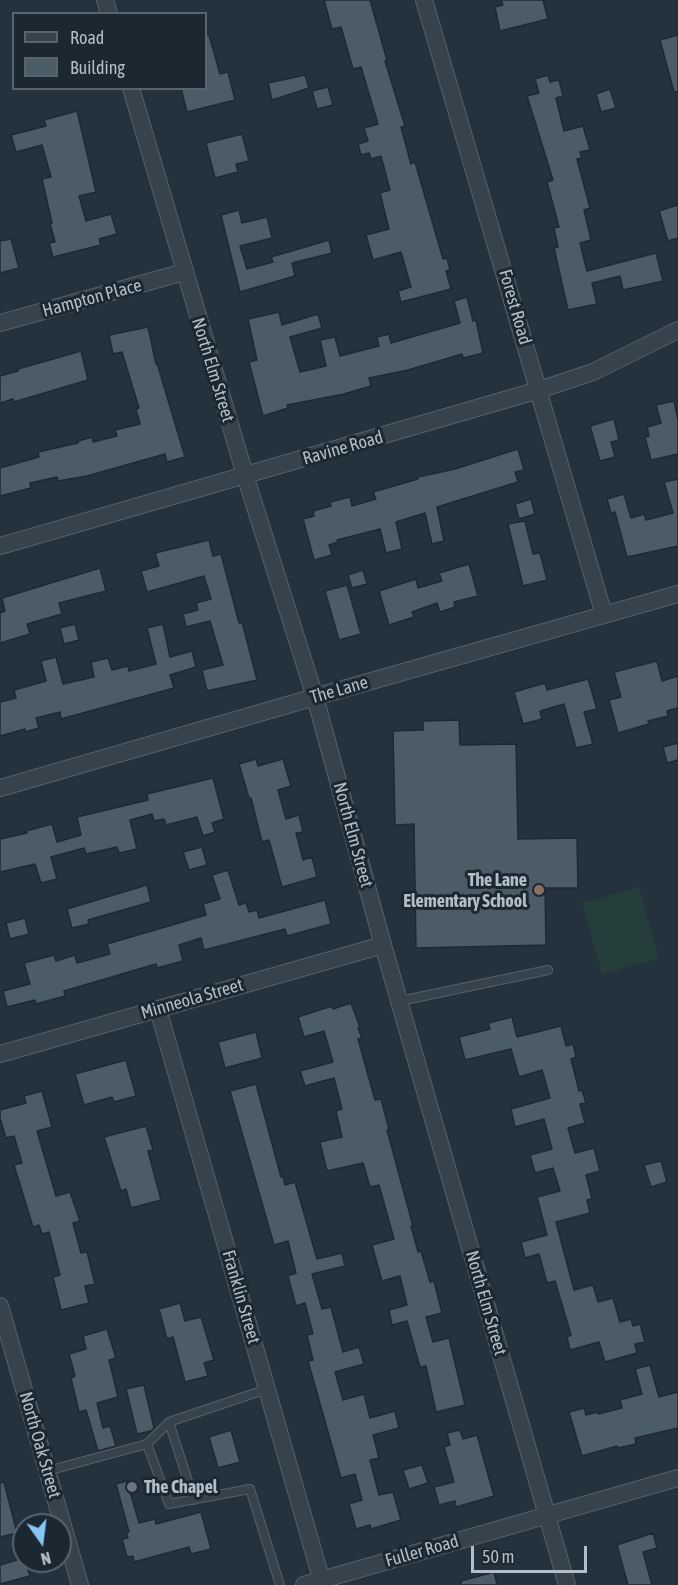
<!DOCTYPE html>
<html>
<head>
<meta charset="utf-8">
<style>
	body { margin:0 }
	#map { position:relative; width:678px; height:1585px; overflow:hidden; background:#23323c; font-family:"Asap Condensed",sans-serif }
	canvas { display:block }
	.legend { position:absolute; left:12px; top:12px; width:195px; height:78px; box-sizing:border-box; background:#1c2831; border:2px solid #58646d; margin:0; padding:8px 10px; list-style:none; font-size:18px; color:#b2bec7 }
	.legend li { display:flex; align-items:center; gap:12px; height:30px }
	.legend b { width:30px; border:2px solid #58646d }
	.north { position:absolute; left:12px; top:1513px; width:60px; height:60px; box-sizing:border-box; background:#1c2831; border:2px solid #58646d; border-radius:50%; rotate:166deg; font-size:16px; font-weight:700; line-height:24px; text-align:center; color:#b2bec7 }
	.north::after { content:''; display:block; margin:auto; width:21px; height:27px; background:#86c7f8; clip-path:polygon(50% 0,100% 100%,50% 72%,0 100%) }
	.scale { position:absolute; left:471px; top:1546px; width:116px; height:27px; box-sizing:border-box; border:3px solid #b2bec7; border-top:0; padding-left:8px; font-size:18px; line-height:21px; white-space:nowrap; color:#b2bec7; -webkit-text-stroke:4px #1c2831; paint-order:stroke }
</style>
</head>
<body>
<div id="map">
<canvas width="678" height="1585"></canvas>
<ul class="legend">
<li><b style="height:8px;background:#36434c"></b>Road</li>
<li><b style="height:16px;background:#4b5c67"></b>Building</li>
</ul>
<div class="north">N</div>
<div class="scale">50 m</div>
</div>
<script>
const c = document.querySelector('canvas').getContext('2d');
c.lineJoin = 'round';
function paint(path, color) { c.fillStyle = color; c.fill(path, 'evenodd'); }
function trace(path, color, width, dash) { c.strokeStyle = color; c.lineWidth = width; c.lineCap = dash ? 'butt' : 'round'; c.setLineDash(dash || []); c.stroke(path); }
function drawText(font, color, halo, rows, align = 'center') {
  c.font = font + ' "Asap Condensed",sans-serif'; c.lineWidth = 6; c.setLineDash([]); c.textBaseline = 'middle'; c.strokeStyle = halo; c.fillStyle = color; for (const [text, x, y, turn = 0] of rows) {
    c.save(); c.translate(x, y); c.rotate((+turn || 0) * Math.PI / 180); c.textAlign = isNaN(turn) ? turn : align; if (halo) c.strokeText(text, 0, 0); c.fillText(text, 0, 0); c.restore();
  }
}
paint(new Path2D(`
	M639,887L659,959L602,974L582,903Z`), '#253d3b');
const building = new Path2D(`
	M324,0H370L387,60L385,61L405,126L401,127L411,164L415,162L443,259L447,258L450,270L446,271L451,289L401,302L398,291L411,287L401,252L373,260L366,235L389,229L380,193L390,190L381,156L371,159L369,153L361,155L358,144L368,141L364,128L378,124L361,67L353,69L341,27L332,29Z
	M501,0H543L548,19L500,31L495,7L503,5Z
	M206,35H209L220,74L228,72L235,100L187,112L181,88H206Z
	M678,35V92H674L660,40Z
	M305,75L309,88L272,100L268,83Z
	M548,75L550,82L559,80L563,96L556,98L564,131L583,126L590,150L580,152L582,158L577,159L590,208L584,210L591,240L580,243L587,271L656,253L663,281L623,290L620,276L592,283L597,304L568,310L554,248L558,247L554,228L559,227L547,182L553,180L527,96L539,93L535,79Z
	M328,87L333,105L317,109L312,91Z
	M610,89L616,108L601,112L596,94Z
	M77,111L96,192L79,196L86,221L111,214L117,234L99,239L101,245L53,257L49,243L55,242L50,223H52L42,179L51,177L42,145L16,152L11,135L46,126L44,120Z
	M242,134L249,161L236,164L238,172L215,178L206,143Z
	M678,205V238L668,241L659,211Z
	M239,210L242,223L267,217L272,238L240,246L247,269L273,262L271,257L329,240L332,253L292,263L295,276L240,292L221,215Z
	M11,239L19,268L0,273V241Z
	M467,297L473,321L476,320L483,353L463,358L462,354L408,370L369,378L371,386L344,394L287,405L288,408L263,416L249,362L257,360L248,319L279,312L282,325L318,314L322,328L290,337L300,372L326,366L320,340L335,337L340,356L379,346L377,337L389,334L391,343L460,323L454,301Z
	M148,327L156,364L157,363L185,457L167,462L165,454L87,476L58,481L57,477L30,483L31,488L0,496V468L39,457L38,452L78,443V441L92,437L93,442L117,436L115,430L140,424L136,409L139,408L122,352L113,354L109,335Z
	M81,351L88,380L14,402L13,399L0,403V376L18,371V369Z
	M674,401L678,420V454L651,460L645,437L649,436L647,427L661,423L656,405Z
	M614,419L619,440L611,442L615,457L600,461L590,426Z
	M518,449L524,470L515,472L518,482L437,507L444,541L432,544L425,513L396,522L402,549L386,553L380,529L337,540L338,542L329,545L332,555L314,560L303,519L314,516L313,511L331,506L330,502L350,497L352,506L376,499L373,492L418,479V477L455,469Z
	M678,479V546L627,557L615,512L611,513L607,499L624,494L631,518L644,514L646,520L673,513L664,482Z
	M531,499L535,514L519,519L515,504Z
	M525,521L533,554L540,553L547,580L523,586L508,524Z
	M209,540L213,556L221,554L239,623L242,622L257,680L207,691L202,670L223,665L210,621L186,627L183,614L198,610L196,603L211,599L204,576L147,592L141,571L159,566L155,553Z
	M469,564L478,596L454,602L455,607L440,612L437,603L412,612L414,617L389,625L379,591L416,579L418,588L442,581L439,573Z
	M100,568L106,591L59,603L62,614L27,624L30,634L0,643V613L5,611L2,598Z
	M363,570L367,584L352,588L348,575Z
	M347,585L361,634L339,640L325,591Z
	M75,624L79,640L64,644L60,628Z
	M163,624L170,657L192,651L196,667L170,675L174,688L61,719L60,712L36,718L39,728L25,732V729L0,736V702L16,698L14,690L46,681L41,661L56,657L63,684L94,677L91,662L108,658L112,670L128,666L129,671L156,664L147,628Z
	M657,661L662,681L678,676V708L667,711L668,716L648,721L649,724L618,733L609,700L621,697L614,672Z
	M588,679L597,709L584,712L593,744L576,748L564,704L540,711L542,719L523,724L514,692L545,683L547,690Z
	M459,720L460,745L516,744L518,839L577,838L578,888H545L546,945L416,948L414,824L395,825L393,731L423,730V721Z
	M678,743V760L667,763L663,747Z
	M256,759L258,766L283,759L291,786L278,790L286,819L299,815L303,832L296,833L303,860L312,857L317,877L282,887L269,840L262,842L251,798H249L239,764Z
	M213,778L224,819L212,823L215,832L203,836L197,817L166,825L164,819L154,821L152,814L130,820L137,849L119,853L117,847L86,854L84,848L51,857L57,879L41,883L35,864L0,872V839L27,833L26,831L52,824L57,842L81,835L77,817L148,800L147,794Z
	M202,847L207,865L189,870L183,852Z
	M228,870L239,905L246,903L249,912L257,910L259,918L325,900L331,924L287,936L285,929L204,950L201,938L179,945L183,961L157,968L156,964L64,991L65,996L36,1004L35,1000L7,1007L3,991L30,984L24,963L54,955L56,961L75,955L77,963L110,954L107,944L206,915L203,904L220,899L212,875Z
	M147,885L151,902L88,920L89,924L72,928L67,909Z
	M25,918L29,934L10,939L6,923Z
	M351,1003L360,1027L358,1028L362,1038L358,1039L375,1100L381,1099L389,1129L387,1130L413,1226H411L418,1252L421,1251L430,1282L434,1281L442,1313L426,1317L433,1342L449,1338L465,1405L436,1412L426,1366L420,1367L407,1321L392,1325L389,1310L407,1305L400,1276L382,1281L372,1245L394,1239L379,1185L370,1187L363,1163L327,1171L320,1142L342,1137L336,1111L342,1109L334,1078L305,1086L300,1071L333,1062L324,1031L304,1037L298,1017L332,1006L333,1009Z
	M512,1017L517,1037L561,1026L566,1046L573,1044L576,1057L571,1059L579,1091L582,1090L586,1103L580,1104L585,1123L568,1128L575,1153L594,1148L600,1171L586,1175L592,1199L587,1200L590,1213L556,1222L574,1290L593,1285L598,1302L613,1298L620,1322L631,1319L633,1326L640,1324L645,1342L635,1344L637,1353L605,1362L599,1342L570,1350L567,1337L571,1335L555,1281L547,1283L539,1254L525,1258L521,1242L547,1235L537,1197L560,1191L553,1168L535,1173L530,1155L552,1149L544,1119L515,1127L511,1109L550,1098L542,1070L519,1077L511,1049L465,1060L459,1037L490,1029L488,1023Z
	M256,1032L262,1058L225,1068L218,1042Z
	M126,1060L136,1096L114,1102L112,1097L84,1105L75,1074Z
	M256,1084L281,1177L283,1176L285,1185L295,1182L317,1259L342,1253L345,1266L312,1274L322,1309L331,1307L343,1352L359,1347L364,1364L335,1372L343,1400L364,1394L370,1418L395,1411L399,1428L373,1435L379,1458L370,1460L379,1495L393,1492L401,1520L371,1529L370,1525L356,1529L349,1504L362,1500L355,1474L341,1478L308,1361L313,1360L307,1335L313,1334L305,1303L296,1306L288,1276L296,1273L288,1241L274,1245L230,1091Z
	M42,1091L52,1127L37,1131L56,1196L70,1192L80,1221L73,1223L81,1253L87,1252L95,1284L85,1286L89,1303L61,1310L53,1277L60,1275L49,1232L42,1234L39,1225L33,1227L14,1165L22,1163L14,1136L6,1138L0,1118V1110L26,1103L24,1096Z
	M146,1126L153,1150L148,1151L161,1200L131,1208L126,1189L121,1191L104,1137Z
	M661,1161L667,1182L651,1187L644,1165Z
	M180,1303L185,1321L201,1317L214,1360L204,1363L208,1376L185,1382L173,1337L167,1339L159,1309Z
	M107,1329L116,1358L109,1360L118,1397L97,1403L103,1428L110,1426L116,1446L98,1451L86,1410L79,1412L71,1378L75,1376L69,1354L86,1349L83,1336Z
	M650,1365L659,1397L678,1392V1428L635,1438L636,1444L618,1448L617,1446L582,1456L569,1412L584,1408L586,1415L597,1412L598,1414L622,1408L620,1400L642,1394L635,1369Z
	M144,1385L154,1428L151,1431L137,1434L126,1389Z
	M231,1430L240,1462L218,1468L209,1437Z
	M460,1430L463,1439L477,1435L494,1496L456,1507L455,1501L439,1505L434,1487L454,1482L444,1447L450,1445L447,1433Z
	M422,1465L428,1483L409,1489L403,1470Z
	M127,1481L139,1523L155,1519L156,1524L201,1512L211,1549L191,1554L189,1547L134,1562L133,1556L127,1557L122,1539L128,1538L126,1532H129L116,1484Z
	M4,1482L17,1533L0,1537V1483Z
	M653,1533L657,1548L643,1552L652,1585H628L617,1545Z
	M24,1558L30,1576L0,1584V1565Z
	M494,1572L497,1585H461V1581Z`);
paint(building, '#4b5c67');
trace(building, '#1e2a33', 1.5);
const lane = new Path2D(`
	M400,1001L548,970
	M267,1389L169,1422L147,1444L169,1504L250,1489L280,1585
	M169,1422L194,1500
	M47,1471L147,1444`);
const street = new Path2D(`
	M105,0L109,14
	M424,0L604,615
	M131,88L245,475L315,697L383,945L567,1585
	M0,323L184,272
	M0,546L539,390L593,372L678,330
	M0,788L315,697L678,594
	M158,1009L323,1585
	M0,1054L383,945
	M0,1306L80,1585
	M304,1585L678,1478`);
trace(lane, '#55616a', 10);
trace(street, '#55616a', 18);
trace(lane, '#36434c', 8);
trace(street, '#36434c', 16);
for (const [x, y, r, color] of [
	[539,890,6,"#8d6e63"],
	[132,1487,6,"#6b7280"]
]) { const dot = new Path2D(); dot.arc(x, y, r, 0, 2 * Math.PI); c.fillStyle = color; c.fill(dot); trace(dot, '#1c2831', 2); }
drawText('18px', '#b2bec7', '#1c2831', [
	["Hampton Place",92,298,-15],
	["Forest Road",515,307,74],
	["North Elm Street",213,370,73],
	["Ravine Road",343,448,-16],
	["The Lane",339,690,-16],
	["North Elm Street",353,835,75],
	["Minneola Street",192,999,-16],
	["Franklin Street",241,1297,74],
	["North Elm Street",486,1303,74],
	["North Oak Street",40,1445,74],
	["Fuller Road",422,1551,-16]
]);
drawText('bold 18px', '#b2bec7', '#1c2831', [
	["The Lane",527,880],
	["Elementary School",527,901],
	["The Chapel",144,1487,"left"]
], 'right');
</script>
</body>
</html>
